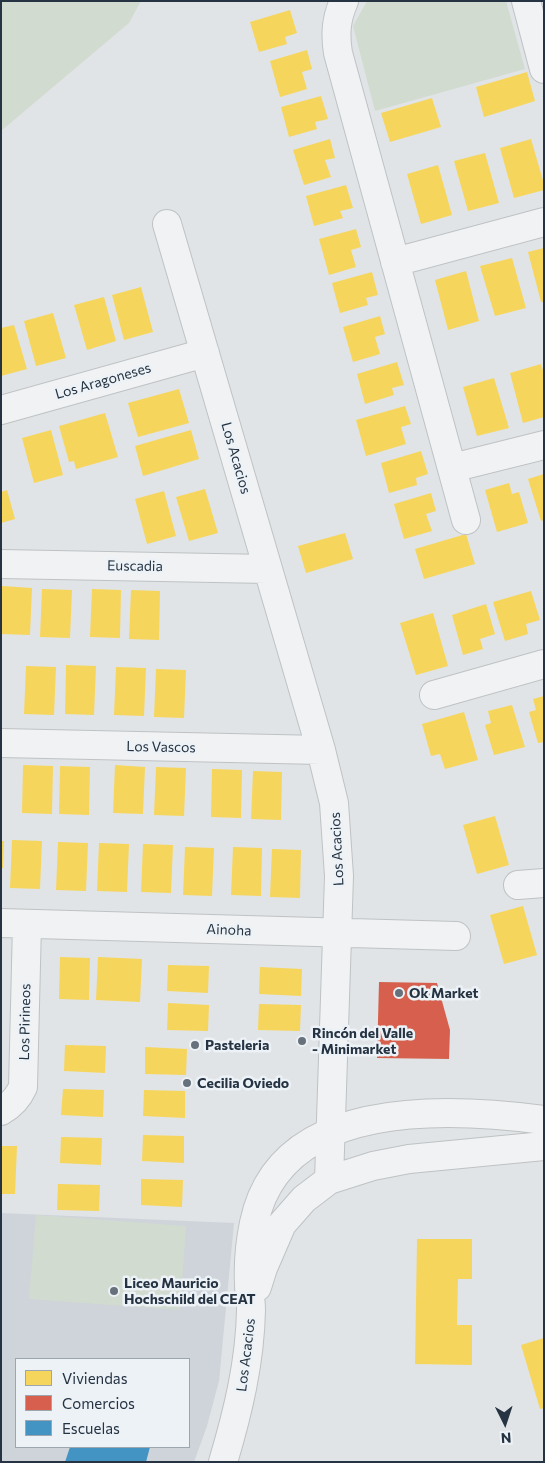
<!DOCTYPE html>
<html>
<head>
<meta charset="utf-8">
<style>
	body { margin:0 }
	#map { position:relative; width:545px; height:1463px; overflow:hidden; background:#e1e4e6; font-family:Commissioner,sans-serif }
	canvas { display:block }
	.frame { position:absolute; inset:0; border:2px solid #253342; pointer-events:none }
	.legend { position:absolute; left:15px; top:1358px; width:175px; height:90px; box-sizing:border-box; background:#edf2f7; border:1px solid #9da6af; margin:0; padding:6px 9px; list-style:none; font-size:15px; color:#253342 }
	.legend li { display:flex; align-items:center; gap:10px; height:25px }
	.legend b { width:25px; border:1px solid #9da6af }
	.north { position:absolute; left:480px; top:1398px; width:50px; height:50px; -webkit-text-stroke:4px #edf2f7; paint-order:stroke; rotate:176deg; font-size:14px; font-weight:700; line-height:20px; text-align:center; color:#253342 }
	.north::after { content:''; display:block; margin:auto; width:18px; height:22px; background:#253342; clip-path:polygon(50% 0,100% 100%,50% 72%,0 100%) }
</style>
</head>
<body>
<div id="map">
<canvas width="545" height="1463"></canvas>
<div class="frame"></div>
<ul class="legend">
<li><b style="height:14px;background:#f6d55c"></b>Viviendas</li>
<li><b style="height:14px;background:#d6604d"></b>Comercios</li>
<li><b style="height:14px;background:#4393c3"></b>Escuelas</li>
</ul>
<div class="north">N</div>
</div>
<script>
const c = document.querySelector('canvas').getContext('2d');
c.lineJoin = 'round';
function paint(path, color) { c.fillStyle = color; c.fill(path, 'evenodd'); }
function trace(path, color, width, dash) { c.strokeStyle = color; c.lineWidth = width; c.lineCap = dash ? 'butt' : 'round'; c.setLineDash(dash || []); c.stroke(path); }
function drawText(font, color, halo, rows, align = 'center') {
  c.font = font + ' Commissioner,sans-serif'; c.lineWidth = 5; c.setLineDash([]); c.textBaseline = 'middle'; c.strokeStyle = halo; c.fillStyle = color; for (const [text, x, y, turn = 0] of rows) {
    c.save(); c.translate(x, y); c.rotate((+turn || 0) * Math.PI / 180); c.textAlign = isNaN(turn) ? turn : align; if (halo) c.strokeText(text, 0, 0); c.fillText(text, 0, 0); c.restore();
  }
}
paint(new Path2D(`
	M1,1213L234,1223L219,1381L207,1426L194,1462H1ZM16,1359H189V1447H16Z`), '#ced4da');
paint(new Path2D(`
	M1,1H141L129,23L1,131Z
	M367,1H506L525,69L375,111L353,26Z
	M36,1215L186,1226L180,1310L29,1299Z`), '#d2dbd0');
paint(new Path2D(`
	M290,10L297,33L285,37L287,44L259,52L250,22Z
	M307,50L312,69L302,72L307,89L280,97L270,61Z
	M527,72L535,101L484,117L476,87Z
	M321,96L328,119L315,122L317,129L289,137L281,107Z
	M432,98L441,127L390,142L381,113Z
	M330,139L335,158L325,160L331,177L304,185L293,150Z
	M531,139L544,184V190L514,198L500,148Z
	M485,153L499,203L468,211L454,161Z
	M438,165L452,215L421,224L407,174Z
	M346,185L353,208L340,211L343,218L314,226L306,196Z
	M356,229L361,247L351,250L356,267L329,275L319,239Z
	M544,248V302H541L528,252Z
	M512,258L526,308L495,316L480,266Z
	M466,271L479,321L448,330L435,280Z
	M372,272L378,295L366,298L368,305L340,313L332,283Z
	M141,287L153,332L124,340L112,295Z
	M104,297L116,341L87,350L74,305Z
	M53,313L66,358L36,366L24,321Z
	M380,316L385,334L375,337L380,354L353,362L343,327Z
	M14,325L27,369L1,376V328Z
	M397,362L404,385L392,388L394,395L365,404L357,374Z
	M541,364L544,374V417L523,423L510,373Z
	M494,378L509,428L477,436L463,387Z
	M179,389L189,423L138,437L128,403Z
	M405,406L411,424L401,427L406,444L366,456L356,420Z
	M105,413L118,457L76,469L74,461L69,462L59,426Z
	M51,430L63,475L34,483L22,438Z
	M191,430L199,459L143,476L135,446Z
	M421,451L428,474L416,478L417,485L389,493L381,463Z
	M544,474V520L541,521L528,479Z
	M509,483L512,494L519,492L528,523L497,532L485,490Z
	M205,489L218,533L189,541L176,497Z
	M7,490L15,519L1,523V492Z
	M164,491L176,536L147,544L135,499Z
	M431,493L436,511L426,514L432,531L404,539L394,504Z
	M345,533L353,559L306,573L298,546Z
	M466,534L475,564L424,579L415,549Z
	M2,586L32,588L30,635L1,634Z
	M42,589L72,590L70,638L40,637Z
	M92,589L121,590L120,638L90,637Z
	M131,590L160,591L159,640L129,639Z
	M531,591L540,620L526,624L528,634L505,641L493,602Z
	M486,604L495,634L480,639L483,649L463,655L452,615Z
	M433,613L448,666L416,675L400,623Z
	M66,665L96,666L94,715L65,714Z
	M26,666L56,667L54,715L24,714Z
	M116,667L146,668L144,716L114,715Z
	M156,669L186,670L184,718L154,717Z
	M544,696V742L538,743L529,712L536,710L533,699Z
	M512,705L525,747L494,755L485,725L491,723L488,711Z
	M464,712L478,760L445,769L440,754L431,756L422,724Z
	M23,765L53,766L52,814L22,813Z
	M115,765L145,767L143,814L113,813Z
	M60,766L90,767L89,815L59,814Z
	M156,767L186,768L184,816L154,815Z
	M212,769L242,770L241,818L211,817Z
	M253,771L282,772L281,820L251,819Z
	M495,816L509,865L477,874L463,825Z
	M12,840L42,841L40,889L10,888Z
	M1,841H4L3,868H1Z
	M58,842L88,843L86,891L56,890Z
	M99,843L129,844L127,892L97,891Z
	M143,844L173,845L171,893L141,892Z
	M185,847L214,848L212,896L183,895Z
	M233,847L262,848L261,896L231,895Z
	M272,849L301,850L300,898L270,897Z
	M523,906L537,955L504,964L490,915Z
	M60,957L90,958L89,1000L59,999Z
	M98,957L142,959L140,1002L96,1000Z
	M168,965L209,966L208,993L167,991Z
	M260,967L302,969L301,996L259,994Z
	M168,1003L209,1005L208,1031L167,1030Z
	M259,1004L301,1005L300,1031L258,1030Z
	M65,1045L106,1046L105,1073L64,1071Z
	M145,1047L187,1049L186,1075L145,1074Z
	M63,1089L104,1090L103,1117L61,1115Z
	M144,1090L185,1091V1118L143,1116Z
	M143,1135L184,1136V1163L142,1161Z
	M61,1137L102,1138L101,1165L60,1163Z
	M1,1146H17L15,1194H1Z
	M141,1179L183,1180L182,1207L141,1205Z
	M58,1184L100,1185L99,1211L57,1210Z
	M417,1239H472V1279H458L457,1325H472V1365L415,1364Z
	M544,1338V1408L540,1409L521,1345Z`), '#f6d55c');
paint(new Path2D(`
	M379,982L437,983L450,1030L449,1059L377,1058Z`), '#d6604d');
paint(new Path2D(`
	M70,1447H150L146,1462H65Z`), '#4393c3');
const street = new Path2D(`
	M344,1C336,19 335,34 338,53L466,520
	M526,1L544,69
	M167,224L321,750L334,803L339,876L329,1180
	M395,262L544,222
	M1,410L205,353
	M452,468L544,445
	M1,564L268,569
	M434,695L544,664
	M1,743L321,750
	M518,885L544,883
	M1,923L456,936
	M1,1111C12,1105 18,1098 23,1087L27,924
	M257,1287L263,1268L282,1224L304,1199L329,1180L373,1166L409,1159L544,1146
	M223,1462C238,1412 250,1362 251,1310C251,1301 249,1292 249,1284C248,1264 250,1242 254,1223C280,1098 446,1107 544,1120`);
trace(street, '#bfc2c4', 30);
trace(street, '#f0f2f3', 28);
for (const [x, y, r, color] of [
	[399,993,5,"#67717b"],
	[302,1041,5,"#67717b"],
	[195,1045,5,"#67717b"],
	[187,1083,5,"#67717b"],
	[114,1291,5,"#67717b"]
]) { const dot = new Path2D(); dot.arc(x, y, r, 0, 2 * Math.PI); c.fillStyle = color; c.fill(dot); trace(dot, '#edf2f7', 2); }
drawText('14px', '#253342', '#edf2f7', [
	["Los Aragoneses",103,381,-16],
	["Los Acacios",236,458,74],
	["Euscadia",135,566,1],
	["Los Vascos",161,747,1],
	["Los Acacios",337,849,-93],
	["Ainoha",229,930,2],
	["Los Pirineos",25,1022,-89],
	["Los Acacios",246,1355,-83]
]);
drawText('bold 14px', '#253342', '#edf2f7', [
	["Ok Market",409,993],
	["Rincón del Valle",312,1033],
	["- Minimarket",312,1049],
	["Pasteleria",205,1045],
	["Cecilia Oviedo",197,1083],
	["Liceo Mauricio",124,1283],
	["Hochschild del CEAT",124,1299]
], 'left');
</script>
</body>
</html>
